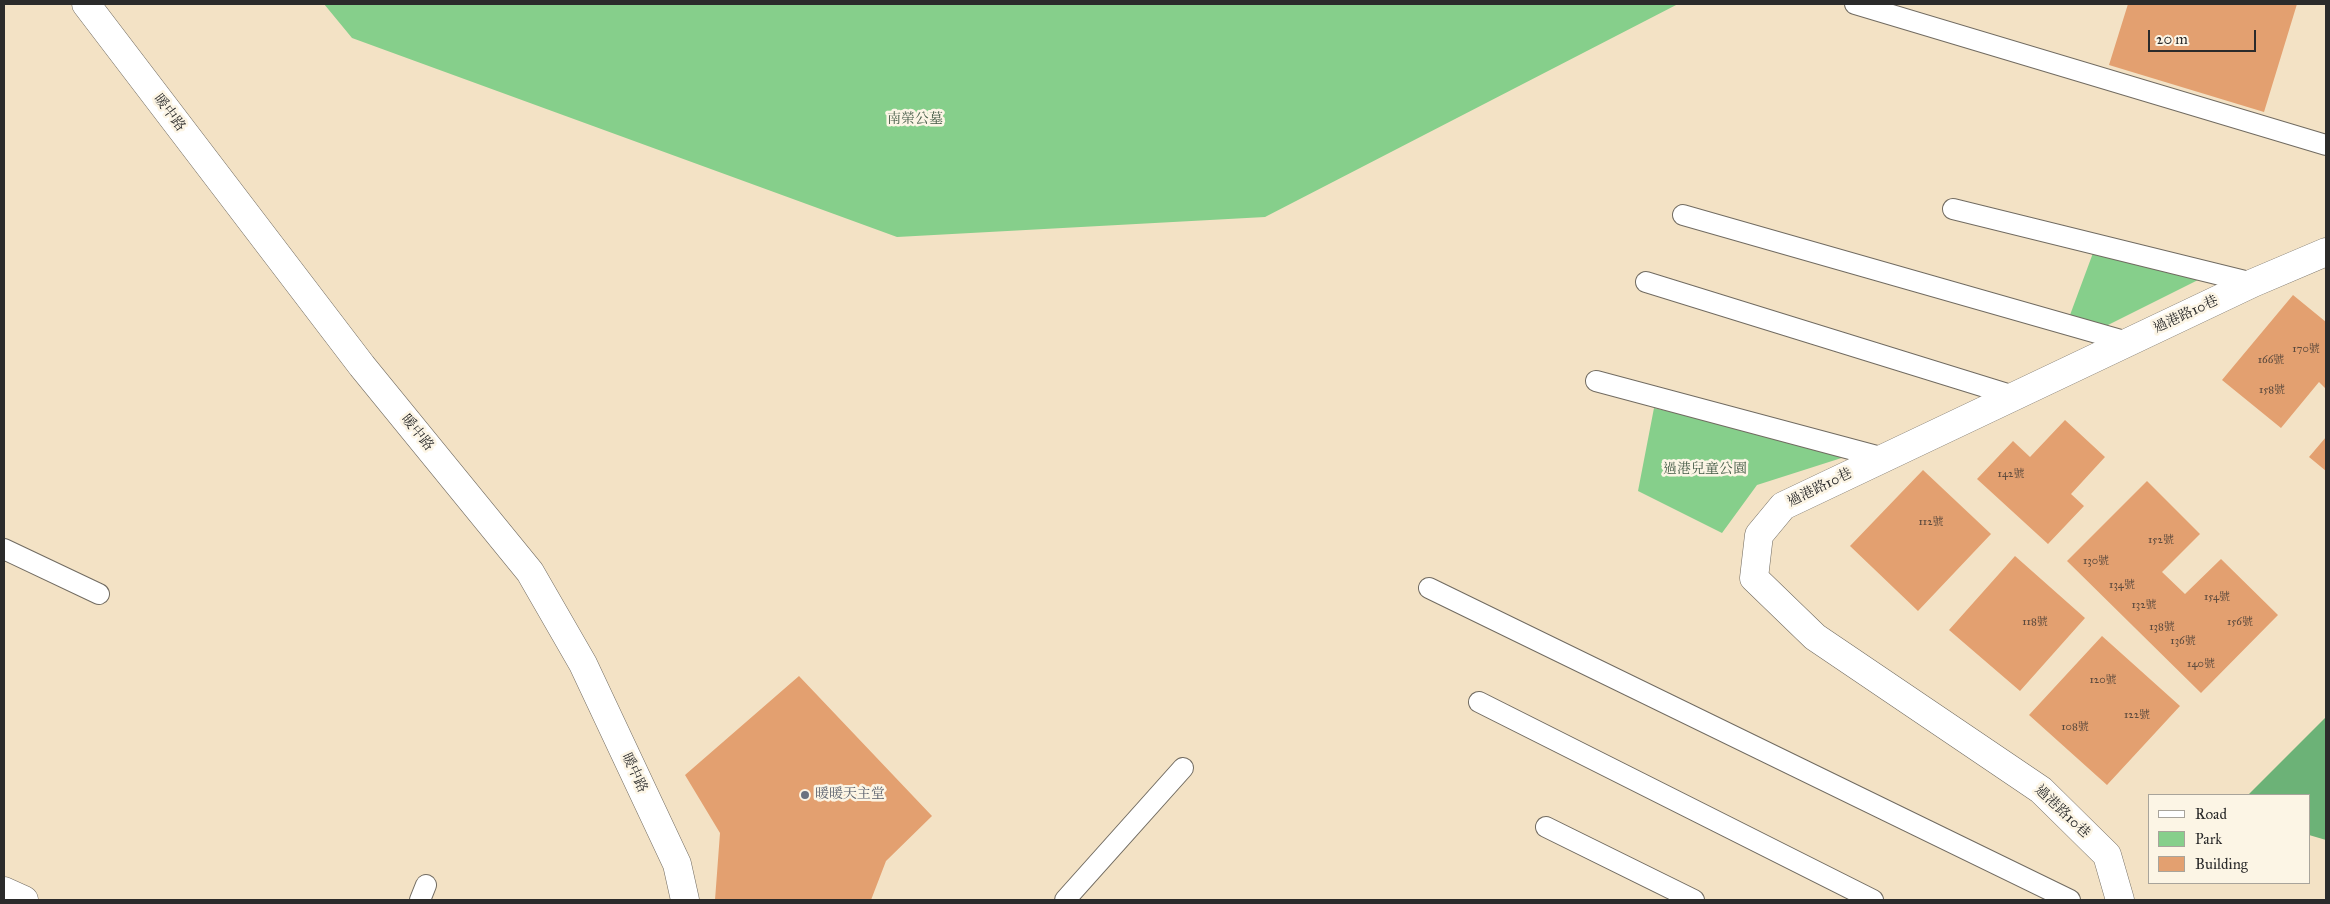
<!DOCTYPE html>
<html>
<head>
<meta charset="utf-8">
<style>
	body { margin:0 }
	#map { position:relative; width:2330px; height:904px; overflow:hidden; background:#f3e2c5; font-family:"IM FELL Great Primer",serif }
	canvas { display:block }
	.frame { position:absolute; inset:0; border:5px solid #2b2b2b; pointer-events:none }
	.legend { position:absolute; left:2148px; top:794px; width:162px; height:90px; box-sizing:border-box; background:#fcf5e5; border:1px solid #a8a49b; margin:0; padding:6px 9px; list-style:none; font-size:15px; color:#2b2b2b }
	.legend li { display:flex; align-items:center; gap:10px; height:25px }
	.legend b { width:25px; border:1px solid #a8a49b }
	.scale { position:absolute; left:2148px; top:30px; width:108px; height:22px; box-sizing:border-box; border:2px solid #2b2b2b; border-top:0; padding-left:6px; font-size:15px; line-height:18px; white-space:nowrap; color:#2b2b2b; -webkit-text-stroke:4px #fcf5e5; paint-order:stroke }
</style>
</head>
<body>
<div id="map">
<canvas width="2330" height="904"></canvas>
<div class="frame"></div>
<ul class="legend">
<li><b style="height:6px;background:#fff"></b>Road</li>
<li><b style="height:14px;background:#86cf8b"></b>Park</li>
<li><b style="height:14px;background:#e3a070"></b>Building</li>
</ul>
<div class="scale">20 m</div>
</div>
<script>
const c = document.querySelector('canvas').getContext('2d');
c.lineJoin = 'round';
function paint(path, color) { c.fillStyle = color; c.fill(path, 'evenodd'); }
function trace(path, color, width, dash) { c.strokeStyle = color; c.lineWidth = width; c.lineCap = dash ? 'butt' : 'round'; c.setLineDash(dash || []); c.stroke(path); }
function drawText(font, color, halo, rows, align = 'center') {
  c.font = font + ' "IM FELL Great Primer","Noto Serif TC",serif'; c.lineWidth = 5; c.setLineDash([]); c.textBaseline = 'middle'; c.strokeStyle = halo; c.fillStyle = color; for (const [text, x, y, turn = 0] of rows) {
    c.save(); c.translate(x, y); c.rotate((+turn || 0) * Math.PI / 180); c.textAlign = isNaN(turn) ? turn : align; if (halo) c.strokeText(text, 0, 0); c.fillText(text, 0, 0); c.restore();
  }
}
paint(new Path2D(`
	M324,4H1678L1265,217L897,237L352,38Z
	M2093,253L2200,279L2104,327L2070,315Z
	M1654,408L1854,454L1757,485L1722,533L1638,491Z`), '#86cf8b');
paint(new Path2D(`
	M2326,717V840L2309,835V795H2248Z`), '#6cb277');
paint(new Path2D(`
	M2128,4H2297L2264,112L2109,65Z
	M2293,295L2326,322V389L2319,382L2281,428L2222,380Z
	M2065,420L2105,457L2071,494L2084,506L2048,544L1977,479L2013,441L2030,457Z
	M2326,437V471L2309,457Z
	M1923,470L1991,534L1918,611L1850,546Z
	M2147,481L2200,534L2162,572L2185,594L2221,559L2278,615L2201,693L2067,561Z
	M2015,556L2085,618L2020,691L1949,630Z
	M2102,636L2180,706L2107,785L2029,715Z
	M799,676L932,816L886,861L871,900H715L720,833L685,775Z`), '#e3a070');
const service = new Path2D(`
	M1855,4L2326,145
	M1953,209L2253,283
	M1683,215L2128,342
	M1646,282L2014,396
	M1596,381L1884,458
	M4,549L99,594
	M1429,588L2070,900
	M1479,702L1873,900
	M1546,827L1694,900
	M420,900L426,885
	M1065,900L1183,768`);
const minor = new Path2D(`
	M86,4L362,366L530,572L583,664L677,864L685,900
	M4,891L24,900
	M2120,900L2107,855L2041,790L1815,637L1754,578L1759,535L1783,506L2253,283L2326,252`);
trace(service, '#716b61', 22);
trace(minor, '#716b61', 29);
trace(service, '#fff', 20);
trace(minor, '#fff', 28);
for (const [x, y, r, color] of [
	[805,795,5,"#6b7280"]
]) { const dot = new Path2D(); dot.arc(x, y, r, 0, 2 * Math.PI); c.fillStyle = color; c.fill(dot); trace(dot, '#fcf5e5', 2); }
drawText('11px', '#59483c', null, [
	["170號",2306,349],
	["166號",2271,360],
	["158號",2272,390],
	["142號",2011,474],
	["112號",1931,522],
	["152號",2161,540],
	["130號",2096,561],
	["134號",2122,585],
	["154號",2217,597],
	["132號",2144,605],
	["118號",2035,622],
	["156號",2240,622],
	["138號",2162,627],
	["136號",2183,641],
	["140號",2201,664],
	["120號",2103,680],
	["122號",2137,715],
	["108號",2075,727]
]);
drawText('14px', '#2b2b2b', '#fcf5e5', [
	["暖中路",169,113,53],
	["過港路10巷",2186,315,-25],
	["暖中路",417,433,51],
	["過港路10巷",1820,488,-26],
	["暖中路",634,773,65],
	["過港路10巷",2062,812,43]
]);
drawText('14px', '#465c48', '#fcf5e5', [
	["南榮公墓",915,120],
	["過港兒童公園",1705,470]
]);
drawText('14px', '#5b616d', '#fcf5e5', [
	["暖暖天主堂",815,795]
], 'left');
</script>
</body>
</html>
